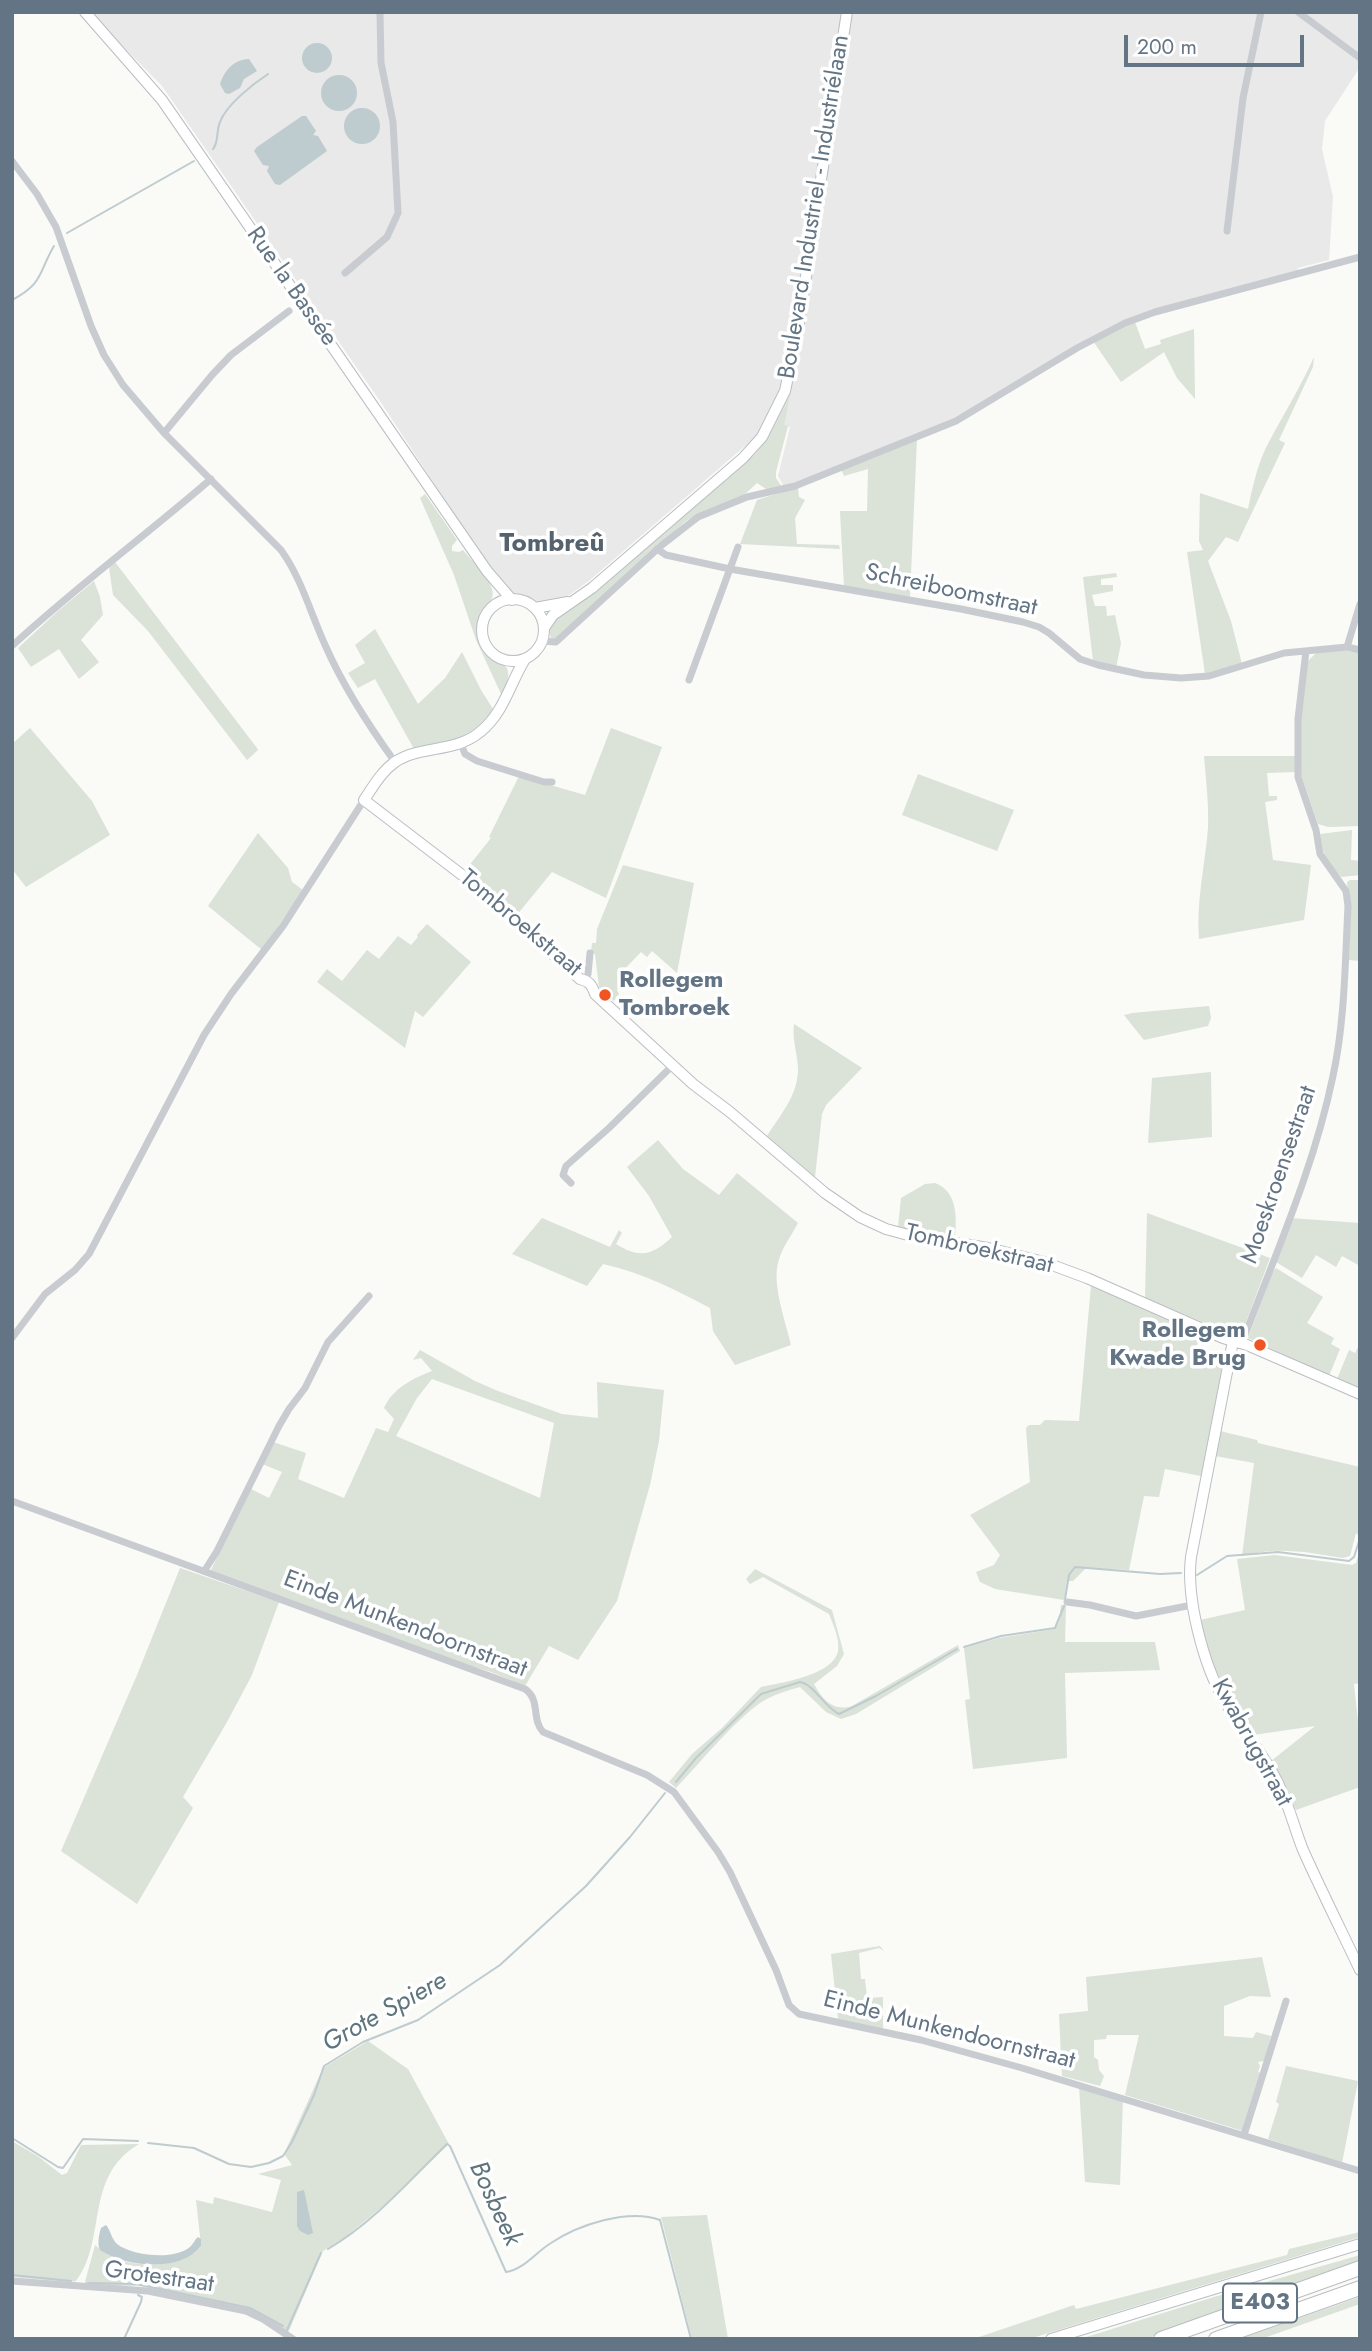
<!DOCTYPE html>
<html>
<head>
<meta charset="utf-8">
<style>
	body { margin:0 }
	#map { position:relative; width:1372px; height:2351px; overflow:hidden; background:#fafaf7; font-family:Jost,sans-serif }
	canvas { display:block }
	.frame { position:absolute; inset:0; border:14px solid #637585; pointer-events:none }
	.scale { position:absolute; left:1124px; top:35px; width:180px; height:32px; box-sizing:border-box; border:4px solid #637585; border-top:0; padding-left:9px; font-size:21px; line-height:24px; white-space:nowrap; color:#637585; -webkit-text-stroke:5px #fff; paint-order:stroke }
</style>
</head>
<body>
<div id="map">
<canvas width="1372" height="2351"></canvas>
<div class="frame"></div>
<div class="scale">200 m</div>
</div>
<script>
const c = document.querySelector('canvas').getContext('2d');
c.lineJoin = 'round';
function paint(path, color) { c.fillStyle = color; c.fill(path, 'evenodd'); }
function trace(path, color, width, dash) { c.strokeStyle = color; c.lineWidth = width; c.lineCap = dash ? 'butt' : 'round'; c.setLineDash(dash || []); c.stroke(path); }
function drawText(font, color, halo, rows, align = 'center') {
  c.font = font + ' Jost,sans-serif'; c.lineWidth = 7; c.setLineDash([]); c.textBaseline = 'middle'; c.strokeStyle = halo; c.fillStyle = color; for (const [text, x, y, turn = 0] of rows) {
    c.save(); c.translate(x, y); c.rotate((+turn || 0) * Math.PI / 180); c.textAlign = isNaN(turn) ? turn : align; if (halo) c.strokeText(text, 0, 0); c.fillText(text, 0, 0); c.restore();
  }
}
paint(new Path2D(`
	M89,12H1360V67L1325,121L1322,149L1333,197L1329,260L1298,268L1299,274L1124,321L968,413L789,485H783L778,476L790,427L784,426L775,440L760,433L590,580L564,599L545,605L510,592L500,584L384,407L162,86Z`), '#e8e9e8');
paint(new Path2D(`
	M1135,322L1145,349L1161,344L1160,340L1194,329L1195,399L1177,378L1164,352L1121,382L1093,341Z
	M1314,357L1313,367L1279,440L1285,443L1238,542L1226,537L1208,561L1231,621L1242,664L1205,674L1187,552L1203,550L1199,541L1200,493L1248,509C1253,485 1258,461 1270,440C1285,412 1301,386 1314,357Z
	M790,396L784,425L788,426L776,472V478L782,487L769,491L757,483L744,495L702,512L686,521L556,639L551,638L549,632L552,621L599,588L755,454L771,433Z
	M917,439L910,597L844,587L840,511H867L868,469L844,476L841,469Z
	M798,487L799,497L805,500L795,518L797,544L839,545L840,549L740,544L757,500Z
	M425,494L457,540L452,546V551L459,552L463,550C471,560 489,577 492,589C497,605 473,618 480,640C490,670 522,653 502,696L476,640L454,575L420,498Z
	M115,562L257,748L258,750L247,760L148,631L113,595L109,567Z
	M1116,573L1117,577L1101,579V585H1113V591L1092,595L1095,606H1106L1107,616L1115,615L1121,643L1116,668L1093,661L1083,577Z
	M94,581L100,597L103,615L81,640L99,662L79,679L59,649L31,667L18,648L58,611Z
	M375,629L418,704L445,678L462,652L481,690L493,709C469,741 451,741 414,749L375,679L358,688L348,673L365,663L355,645Z
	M1342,650L1360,653V826L1328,827L1318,824L1300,772V722L1307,662L1316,653Z
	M30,728L92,801L110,835L26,887L12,869V744Z
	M611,728L662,747L606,898L552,872L516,916L464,872L491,838L489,837L519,776L585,795Z
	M1204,756H1295L1296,772L1267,773L1269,796H1277V800L1265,802L1273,860L1311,865L1304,920L1199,939C1196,901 1205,866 1208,828C1209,804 1206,781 1204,756Z
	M918,774L1014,810L997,851L902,815Z
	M1352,830L1351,860L1360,861V875L1341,877C1326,862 1323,855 1320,834Z
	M258,833L288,868L292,882L303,890L262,950L208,906Z
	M623,865L694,883L677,973L652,951L647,957L641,952L618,976L623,983L617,990L619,994L614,1001L599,987L595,954H591L592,943H596L597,929Z
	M1350,880H1360V961L1349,960L1350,920L1347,882Z
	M427,924L471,962L423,1017L415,1011L405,1048L317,982L327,969L342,981L367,950L379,959L398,936L411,945L418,937L417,935Z
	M1209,1006L1211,1018L1208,1026L1144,1040L1124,1015L1132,1013Z
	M794,1024L862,1068L826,1105L822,1114L815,1177L767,1136C781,1114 799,1094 798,1067C797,1052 792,1039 794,1024Z
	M1211,1072L1212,1137L1148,1143L1152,1078Z
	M658,1140L683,1169L719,1195L737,1173L798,1223C792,1235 781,1249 778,1263C772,1285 786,1323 791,1345L735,1365L713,1331L710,1308C676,1290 641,1272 603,1264L587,1286L512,1254L542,1218L610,1247L619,1230L622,1233L616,1244C640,1259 653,1255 672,1237L649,1196L627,1167Z
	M935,1183C957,1191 957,1217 955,1237L929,1234L898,1227L901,1198L925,1184Z
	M1147,1213L1270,1258L1240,1338L1145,1298Z
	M1291,1218L1360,1223V1266L1342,1256L1336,1267L1316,1255L1302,1278L1276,1262Z
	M1276,1268L1323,1297L1307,1323L1334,1338L1331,1344L1340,1349L1329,1376L1248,1338L1273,1271Z
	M1091,1285L1203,1333L1192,1355L1225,1362L1201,1476L1165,1469L1159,1497L1144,1496L1129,1570L1086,1568L1073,1581H1067L1064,1600L995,1589L980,1582L976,1572L994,1565L1000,1555L970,1515L1030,1482L1026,1428L1029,1425H1040L1045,1420L1079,1421Z
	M1360,1343V1389L1337,1379L1349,1350L1355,1353Z
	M420,1350L475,1381L498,1391L562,1414L598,1418L597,1382L664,1390L659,1441L650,1485L617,1601L578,1660L549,1646L525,1686L491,1672L449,1659L212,1573L211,1570L249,1488L269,1498L282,1472L262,1464L273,1442L306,1453L298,1479L344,1498L376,1428L388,1432L394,1419L384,1408C393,1388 412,1379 432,1371L421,1358L413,1360ZM432,1379L554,1423L540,1498L396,1436L417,1398Z
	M1220,1431L1257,1440L1258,1443L1360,1467V1537L1356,1533L1350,1556L1343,1558C1308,1552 1276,1546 1242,1556L1254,1463L1215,1456Z
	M1360,1550V1683L1354,1684L1360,1740V1787L1296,1810L1271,1761L1315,1726L1253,1735L1225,1696L1212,1661L1200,1620L1245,1610L1237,1559L1275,1555L1352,1565L1356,1563Z
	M180,1568L279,1602L252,1675L227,1722L183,1797L193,1808L137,1904L61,1851L137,1675Z
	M755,1569L832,1610L844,1654L837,1666L814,1684C822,1699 833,1712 852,1706L958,1645L960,1651L856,1714L841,1719L826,1712L800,1687C786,1691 772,1695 760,1703C730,1725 702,1761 676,1788L669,1782L692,1754L722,1728L761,1687C780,1683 834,1675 838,1651C840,1638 833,1625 829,1614L763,1577L750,1584L746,1579Z
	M1061,1605H1066L1065,1642H1155L1160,1670L1065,1673L1067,1758L973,1769L965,1700L970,1699L964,1648L999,1638L1055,1629L1059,1622Z
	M880,1946L884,1951L879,1948L859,1953L861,1979H865L867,1998L883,1997V2029L838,2019L831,1954Z
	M1262,1957L1271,1997L1250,1996L1224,2006V2036L1253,2038L1256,2032L1271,2036L1265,2061L1258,2062L1260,2066L1258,2072L1261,2073L1243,2131L1125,2095L1139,2035H1107L1106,2039L1094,2040V2057L1098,2060L1099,2070L1104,2076L1100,2086L1062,2076L1059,2014L1088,2011L1086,1977Z
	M368,2041L408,2069L449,2144L389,2201L344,2238L323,2251L288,2333L249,2309L139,2286L88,2285L85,2282L95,2245C103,2252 112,2258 123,2261C146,2267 186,2267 201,2246L196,2200L213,2204L214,2197L272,2212L281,2180L258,2174L292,2165L284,2154L323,2068Z
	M1286,2066L1358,2081L1342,2163L1268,2139L1279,2104L1276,2102Z
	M1079,2086L1123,2099L1120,2185L1085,2182Z
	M12,2141L39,2157L62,2175L67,2173L81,2145L139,2144C83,2177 108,2239 76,2281L68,2282L12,2277Z
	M707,2215L728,2339H692L661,2217Z
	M1360,2232V2237L1029,2339H973L1074,2305L1076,2309L1287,2255L1289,2249Z
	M1360,2255V2263L1146,2339H1080L1214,2297Z
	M1360,2297V2304L1261,2339H1239Z`), '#dbe2d8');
paint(new Path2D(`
	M302 58a15 15 0 1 1 30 0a15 15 0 1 1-30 0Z
	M249,59L257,71L244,79L240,88L229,94L225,93L220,84C225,70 233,60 249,59Z
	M321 93a18 18 0 1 1 36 0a18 18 0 1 1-36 0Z
	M344 126a18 18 0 1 1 36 0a18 18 0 1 1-36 0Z
	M302,116H306L316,131L313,135L318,136L327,151L280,185L275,184L267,171L269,166L263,165L254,151L257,147Z
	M304,2190L313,2233L308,2235L300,2231L297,2226V2192Z
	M106,2225C111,2231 111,2238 117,2244C132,2256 176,2261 191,2246C194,2243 195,2239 198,2237L201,2239V2246C181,2273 125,2267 100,2250C97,2244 99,2234 101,2228Z`), '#becbcf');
trace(new Path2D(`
	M213,149C219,142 216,131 220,122C226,105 253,84 268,74
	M67,233L194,161
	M12,300C44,283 38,273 54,246
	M1197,1575L1227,1556L1278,1552L1349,1561L1354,1557L1360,1538
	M1065,1599L1069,1575L1075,1567L1160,1574L1181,1573
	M964,1647L1001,1636L1055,1628L1064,1606
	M676,1782L696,1758L761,1694L800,1682C815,1685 824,1707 839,1714L876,1696L957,1649
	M12,2138L58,2167L63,2168L83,2139L138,2141
	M148,2143L194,2148L229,2164L251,2167L269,2163L283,2156L292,2142L314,2095L324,2066L363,2042L418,2020L500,1965L586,1886L630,1837L665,1793
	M328,2249C374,2222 409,2181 447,2144L450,2146L506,2272C523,2270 536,2252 551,2243C578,2225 628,2208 660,2220L691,2339
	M12,2275L71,2281
	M88,2283L137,2284L250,2308L283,2326
	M287,2330L321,2253
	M124,2339L141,2302L142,2297L138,2295`), '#becbcf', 2);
const secondary = new Path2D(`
	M85,12L162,100L487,571L512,600
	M482 630a31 31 0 1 1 62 0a31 31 0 1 1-62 0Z
	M535,608L568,602
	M544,628L553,615L592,588L743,458L762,437L785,391L798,328L847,12
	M525,659C510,683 504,713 480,732C455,753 421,745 395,762C381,772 373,787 364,800L483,891L580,979C589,981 592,985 595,994L693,1084L730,1112L825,1193L860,1217L886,1229L908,1235L988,1248L1044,1262L1087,1278L1223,1338L1247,1345L1360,1394
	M1233,1341L1191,1557C1186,1598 1203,1664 1224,1700C1242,1731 1267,1757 1281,1790C1290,1809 1295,1830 1303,1850C1321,1890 1341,1930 1360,1970
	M1051,2339L1360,2244`);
const highway = new Path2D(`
	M1161,2339L1360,2268
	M1216,2339L1360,2288`);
trace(secondary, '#babfc4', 12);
trace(highway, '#babec1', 16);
trace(new Path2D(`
	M1298,12L1360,58
	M12,161L37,194L56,227L91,326L104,355L123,385L164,433L281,550C302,579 311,615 326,647C344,688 369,726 395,762
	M1227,231L1243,98L1261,12
	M345,273L387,237L398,213L393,122L381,63L380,12
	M164,433L212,375L231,355L289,311
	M657,549L666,555L730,569L961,609L1023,622L1039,627L1049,633L1080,659L1098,665L1144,675L1181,678L1209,676L1284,653L1347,647L1360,650
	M542,641L556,642L662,545L698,517L747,497L795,486L956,421L1077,348L1125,323L1155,312L1360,257
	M12,646C76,587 145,536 211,479
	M1347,647L1360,604
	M689,680L738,547
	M461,744L465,754L477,761L544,782H552
	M586,980L588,974L590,953
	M571,1183L563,1175L566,1166L609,1128L672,1066
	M12,1338L45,1294L75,1270L89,1254L204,1035L231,994L283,926L364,800
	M1242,1343C1275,1255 1314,1168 1333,1076C1345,1021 1345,962 1348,906L1346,891L1320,854L1316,830L1298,777V719L1306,651
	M12,1501L525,1689C541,1700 531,1719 543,1732L647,1775L674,1792L718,1852L730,1872L776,1970L789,2005L799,2014L921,2040L1022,2068L1360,2171
	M205,1570L217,1551L279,1426L289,1409L305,1388L328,1342L369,1296
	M1067,1602L1090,1605L1136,1616L1192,1605
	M1244,2135L1286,2001
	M12,2281L148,2291L246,2311L263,2319L293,2339`), '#c8ccd0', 7);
trace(secondary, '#fff', 10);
trace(highway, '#fff', 14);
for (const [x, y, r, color] of [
	[605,995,7,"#ef5422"],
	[1260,1345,7,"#ef5422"]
]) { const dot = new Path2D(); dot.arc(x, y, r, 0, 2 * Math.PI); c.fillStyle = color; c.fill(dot); trace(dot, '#fff', 2.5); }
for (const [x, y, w] of [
	[1260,2303,74]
]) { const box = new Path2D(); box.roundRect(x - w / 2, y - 19.5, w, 39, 5); c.fillStyle = '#fff'; c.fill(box); trace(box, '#637585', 2); }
drawText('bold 23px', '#637585', null, [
	["E403",1260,2303]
]);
drawText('24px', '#637585', '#fff', [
	["Boulevard Industriel - Industriélaan",815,207,-81],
	["Rue la Bassée",291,287,55],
	["Schreiboomstraat",951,591,12],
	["Tombroekstraat",520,924,40],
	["Moeskroensestraat",1280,1175,-71],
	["Tombroekstraat",979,1250,13],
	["Einde Munkendoornstraat",405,1625,21],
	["Kwabrugstraat",1251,1743,61],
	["Einde Munkendoornstraat",949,2031,14],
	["Grotestraat",159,2278,8]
]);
drawText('bold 24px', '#637585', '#fff', [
	["Rollegem",619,981],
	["Tombroek",619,1009],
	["Rollegem",1246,1331,"right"],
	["Kwade Brug",1246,1359,"right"]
], 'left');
drawText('bold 26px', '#55636f', '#fff', [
	["Tombreû",552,545]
]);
drawText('italic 26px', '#5e757e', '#fff', [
	["Grote Spiere",385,2013,-29],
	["Bosbeek",494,2204,65]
]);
</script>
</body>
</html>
